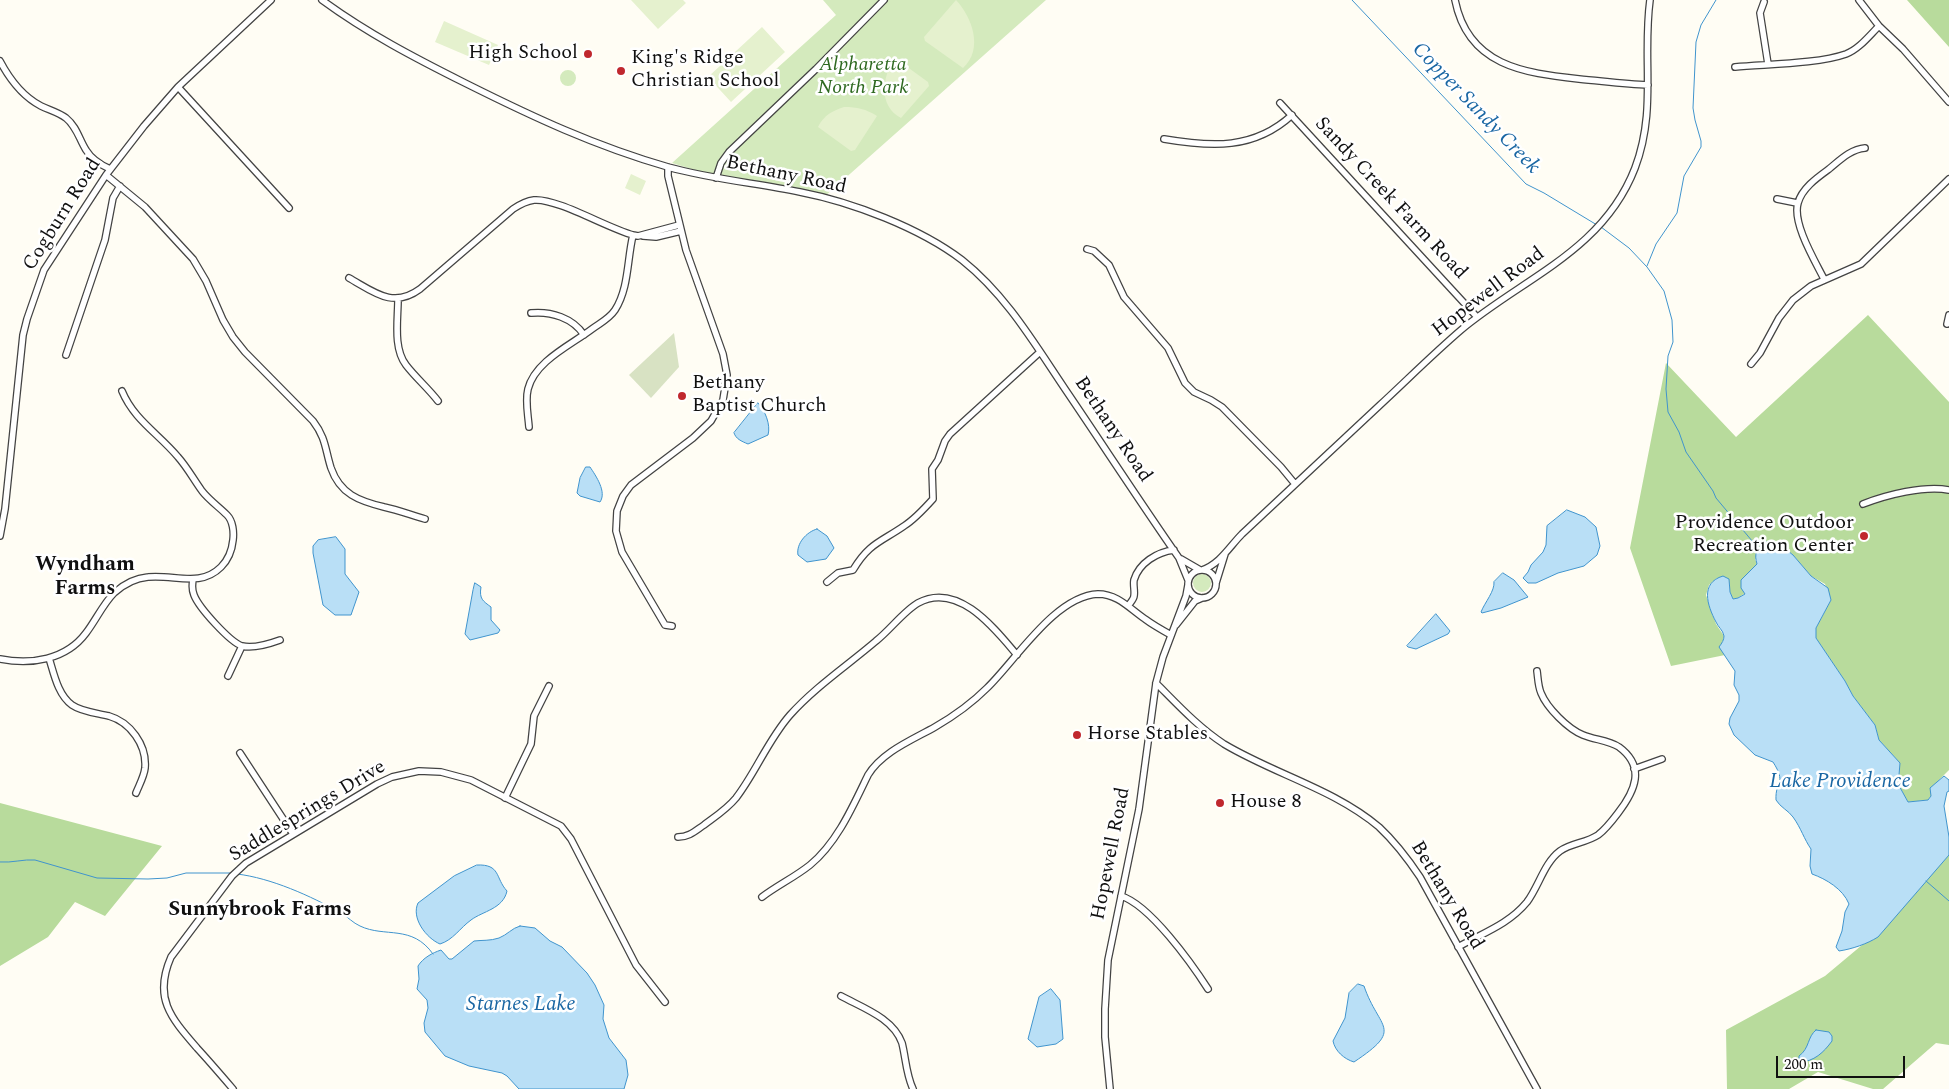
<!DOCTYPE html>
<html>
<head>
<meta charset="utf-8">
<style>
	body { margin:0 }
	#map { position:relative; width:1949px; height:1089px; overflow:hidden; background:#fffdf4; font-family:Spectral,serif }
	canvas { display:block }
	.scale { position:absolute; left:1776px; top:1056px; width:129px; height:22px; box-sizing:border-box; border:2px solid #101010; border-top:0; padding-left:6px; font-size:15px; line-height:18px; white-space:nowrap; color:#101010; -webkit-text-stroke:4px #fff; paint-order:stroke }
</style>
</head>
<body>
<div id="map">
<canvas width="1949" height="1089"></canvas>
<div class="scale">200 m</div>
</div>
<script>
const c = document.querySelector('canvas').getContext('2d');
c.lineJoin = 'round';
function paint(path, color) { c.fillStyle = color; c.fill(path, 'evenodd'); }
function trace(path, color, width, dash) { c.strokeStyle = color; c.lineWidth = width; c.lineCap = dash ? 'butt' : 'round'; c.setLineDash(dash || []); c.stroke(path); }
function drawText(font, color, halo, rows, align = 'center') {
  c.font = font + ' Spectral,serif'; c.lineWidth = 5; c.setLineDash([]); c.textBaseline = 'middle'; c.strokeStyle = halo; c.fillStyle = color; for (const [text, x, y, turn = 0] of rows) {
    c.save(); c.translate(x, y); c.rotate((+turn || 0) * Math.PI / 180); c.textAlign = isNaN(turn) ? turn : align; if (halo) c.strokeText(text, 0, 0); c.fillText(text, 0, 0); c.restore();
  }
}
paint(new Path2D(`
	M823,0H1046L824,197L721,178L672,163L836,15Z
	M560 78a8 8 0 1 1 16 0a8 8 0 1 1-16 0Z
	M1193 583a9 9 0 1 1 18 0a9 9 0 1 1-18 0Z`), '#d4eabd');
paint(new Path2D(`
	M1907,0H1949V47Z
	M1868,315L1949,402V770L1931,788V796L1928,800L1908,802L1897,782L1899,775L1900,763L1879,740L1875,725L1853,696L1845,681L1816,638V628L1831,600L1825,584L1811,576L1793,555L1783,547L1755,559L1757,564L1741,580L1745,593L1738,598L1733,599L1730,592V584L1717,578L1709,585L1706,595L1716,624L1724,636L1723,641L1720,647L1725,655L1671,666L1630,548L1666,363L1736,437Z
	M0,803L162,846L105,916L75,902L48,937L0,966Z
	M1946,852L1949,856V1045L1936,1043L1883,1089H1873L1818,1072L1789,1089H1727L1726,1030L1825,976L1874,935L1918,891Z`), '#b8db9c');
paint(new Path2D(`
	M674,333L679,367L651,398L629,375Z`), '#d8e2c3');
paint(new Path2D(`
	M631,0H683L686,3L658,29Z
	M956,0C972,17 984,49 963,68L925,41L924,37Z
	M444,21L498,45L489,65L435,42Z
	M762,27L785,52L731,102L708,77Z
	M895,58L928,82L929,86L901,118C878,106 882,76 895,58Z
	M844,107C857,107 866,109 877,116L855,150L851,151L818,127C824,115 832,111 844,107Z
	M631,174L646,181L640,195L625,188Z`), '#e5f1ce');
const water = new Path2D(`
	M758,403C765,410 771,425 768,435L748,444C741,441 736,439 734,433Z
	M586,467H590C596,476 607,492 600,502L580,496L577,493L580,478Z
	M1567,510L1585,517L1596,527L1600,546L1597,555L1584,566L1558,573L1536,583H1528L1523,578L1528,572L1531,565L1543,552L1546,545L1547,526Z
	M817,529L827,536L834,548L826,559L807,562L798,555C796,544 806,532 817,529Z
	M336,537L345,549V574L359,592L351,615H335L323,605L313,553V546L318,540Z
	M1766,542L1783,547L1793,555L1811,576L1828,588L1831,600L1816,628V638L1845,681L1853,696L1875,725L1879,740L1900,763L1899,775L1897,782L1908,802L1928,800L1931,796L1930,788L1944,776L1949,780V791L1947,792L1944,806L1949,837V855L1878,937C1867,944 1852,949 1839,951L1836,947L1842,931L1845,912L1849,904C1843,889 1826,879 1812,874L1810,866L1811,849C1804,839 1801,828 1793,817C1789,811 1780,807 1776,800C1775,780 1787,784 1773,762L1755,755L1734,735L1729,724L1730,718L1739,701V695L1734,685L1735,671L1719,647C1722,643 1724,640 1724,636C1723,630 1718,627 1716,622C1707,605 1700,583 1723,576L1729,579L1730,592L1733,599L1738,598L1745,594L1741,588V580L1757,564C1754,554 1756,548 1766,542Z
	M1503,573L1514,580L1528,597L1501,608L1482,613L1481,612C1485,602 1495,591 1494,582Z
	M475,583L481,587C479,599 483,601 491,607V620L500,630L498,633L470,640L465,634L473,590Z
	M1436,614L1450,631L1448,634L1416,649L1408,647L1407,646Z
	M477,865C501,864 495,878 507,891C503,909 483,911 471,920C460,928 453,940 440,944C426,938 411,918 418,903L454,876Z
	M520,926L535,928L550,941L562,947L587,973L595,985L604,1005L603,1019L609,1038L626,1060L628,1075L624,1089H519L507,1076L502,1073L469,1066L445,1056L425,1032L424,1023L428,1008L427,1000L417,989L419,979L418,966C423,958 432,953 441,950L449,959H452L474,941C482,940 490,941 499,938C507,935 512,928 520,926Z
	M1358,984L1364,986C1379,1030 1405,1028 1354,1062C1344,1059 1335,1051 1333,1041L1345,1018L1349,993Z
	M1051,989L1060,1000L1063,1039L1056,1044L1037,1047L1028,1039L1039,997Z
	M1816,1030L1829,1032L1832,1036V1041C1824,1052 1814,1062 1799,1062V1056C1810,1048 1807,1037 1816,1030Z`);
paint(water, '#b9dff6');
trace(water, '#4094cd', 1);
trace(new Path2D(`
	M1352,0L1526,184L1544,193L1597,225
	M1601,227L1629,248L1647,267L1664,291L1672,320L1673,342L1668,356L1666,389L1668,412L1679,432L1686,452L1713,491L1716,498L1758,548
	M1647,266L1656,244L1677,213L1684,176L1701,147V141L1695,120L1693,108L1696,42L1701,25L1716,0
	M0,862C12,863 24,859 35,860L97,878L148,879L167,878L186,873H230
	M237,874C271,878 311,896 341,913C348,917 353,923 360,926C385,938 412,924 433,954
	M1926,881L1949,901`), '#4094cd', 1);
const minor = new Path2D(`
	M322,0C367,33 415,58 465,83C533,117 595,146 668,167C711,179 756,183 800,192C852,202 920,228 962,260C1006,295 1034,343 1065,389C1103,445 1140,502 1179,558L1188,580
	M1455,0C1468,66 1524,73 1579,79C1602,81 1625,84 1648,85
	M1859,0L1879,26L1903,49L1949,102
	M1764,2L1760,13L1768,64
	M0,61C10,80 22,96 41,106C49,110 58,112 66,118C77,127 79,139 86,150C92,160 101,165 110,169
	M1735,67C1766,64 1818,64 1846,54C1859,49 1869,36 1879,26
	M178,87L289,208
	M1280,103L1477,317
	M1164,139C1211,147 1254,150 1292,115
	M668,167V176L686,250L723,354L727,375L723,400L711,421L693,438L631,485L623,496L617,511L616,531L622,552L665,625L672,626
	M106,175L145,207L193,259L206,281L223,320L233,337L245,352L313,421C326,438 325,449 331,468C340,494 359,501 384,507C398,510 411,515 425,519
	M716,178L721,163L729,152L816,69L884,0
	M1777,199L1797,203
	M643,236L656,237L681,231
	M1087,249L1094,251L1109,265L1124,297L1168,348L1185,383L1194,392L1211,400L1222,407L1281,467L1295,484
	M349,278C374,292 393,309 420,289L513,209C519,205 526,201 534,200C557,198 607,228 633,235L638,236L679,225
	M1824,279C1815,261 1792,223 1798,203C1802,188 1818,177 1829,169C1840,160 1851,149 1865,148
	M398,299C398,320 393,348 406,365C416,378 428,388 438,401
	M531,313C551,311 573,318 584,335
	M1947,324L1949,315
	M66,355L105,240L113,198L120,186
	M1751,364L1760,353L1779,318L1793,300L1811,286L1861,264L1949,179
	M529,427C528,414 525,401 528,389C535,361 571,345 592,329C600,323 609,319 615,310C629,288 627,260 633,235
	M1863,504C1886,495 1925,485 1949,490
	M0,536L5,509L23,335L27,319L44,270L106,175L144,126L178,87L271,0
	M1181,559L1200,570
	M1202,570C1220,564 1230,546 1242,534C1288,491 1334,448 1380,405C1407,380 1433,354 1461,330C1523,278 1603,251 1635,168C1657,110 1642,59 1650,0
	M1188 584a14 14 0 1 1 28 0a14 14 0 1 1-28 0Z
	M193,580C192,585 192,590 194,595C199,608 230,642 242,646C254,649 269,644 280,640
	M827,582L838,573L853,570C869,543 881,542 904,526C915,519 924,509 933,499L932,469L938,460L945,441L950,434L1040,352
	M1216,583L1225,554
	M1128,606C1130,603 1134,599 1134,596C1135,591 1133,585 1134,580C1139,563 1157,552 1174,550
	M1176,625L1195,601L1202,598
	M49,658C54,674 58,695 72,705C82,712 97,713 109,716C130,722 147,745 145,768C144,777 139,785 136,793
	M0,659C31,665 66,660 86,633C96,620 103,604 114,593C124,584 136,578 148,577C174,574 200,588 221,567C228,560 232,550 233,540C234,532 233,521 227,515C219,507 209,500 202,491C194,480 187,467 178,457C159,434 134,420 122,391
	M228,676L242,646
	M1156,683C1178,705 1198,727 1224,744C1274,774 1334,789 1379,827C1395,842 1408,859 1420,877L1537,1089
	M240,753L293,834
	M1634,769L1662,759
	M505,798L531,744L534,716L549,686
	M678,837C689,837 695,831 704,825C716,816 727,809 736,798C756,772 768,740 790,715C815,687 848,665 876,641C890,630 904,611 918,603C958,581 995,629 1017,655
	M1121,896C1150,905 1192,964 1208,989
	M762,897C778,885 795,877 810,865C837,843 853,806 868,775C882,752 912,740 935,727C954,716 972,703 987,688C1016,660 1055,596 1098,594C1118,594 1130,609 1145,619C1153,625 1162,630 1171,635
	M1458,947C1483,933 1509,924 1527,902C1539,886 1544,863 1560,851C1571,843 1586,843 1598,835C1606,829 1612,821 1618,813C1635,791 1646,767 1619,747C1608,740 1595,740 1583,735C1568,729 1547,708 1541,693C1538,686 1538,678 1537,671
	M841,996C863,1008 893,1018 902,1043C906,1059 906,1074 913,1089
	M233,1089C221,1075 209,1061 197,1048C171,1018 153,998 171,957L232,876L246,863L377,784L392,777L419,771L441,772L471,780L561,826L571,839L636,965L665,1002
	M1110,1089L1105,1037V1009L1108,960L1139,809L1156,683L1163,657L1186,596L1188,585`);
trace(minor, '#434343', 8);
trace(minor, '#fff', 5.5);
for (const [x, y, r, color] of [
	[588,54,5,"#c0282e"],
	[621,71,5,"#c0282e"],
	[682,396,5,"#c0282e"],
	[1864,536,5,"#c0282e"],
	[1077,735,5,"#c0282e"],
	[1220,803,5,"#c0282e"]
]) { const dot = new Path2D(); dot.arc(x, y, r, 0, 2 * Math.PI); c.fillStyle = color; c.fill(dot); trace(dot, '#fff', 2); }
drawText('20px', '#101010', '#fff', [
	["High School",578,54,"right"],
	["King's Ridge",631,59],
	["Christian School",631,82],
	["Bethany",692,384],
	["Baptist Church",692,407],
	["Providence Outdoor",1854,524,"right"],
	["Recreation Center",1854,547,"right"],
	["Horse Stables",1087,735],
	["House 8",1230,803]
], 'left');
drawText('italic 20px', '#2e6920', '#fff', [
	["Alpharetta",863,66],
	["North Park",863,89]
]);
drawText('20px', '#101010', '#fff', [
	["Bethany Road",786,176,12],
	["Sandy Creek Farm Road",1390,199,47],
	["Cogburn Road",63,215,-58],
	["Hopewell Road",1489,293,-37],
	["Bethany Road",1112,430,56],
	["Saddlesprings Drive",308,812,-31],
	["Hopewell Road",1112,854,-79],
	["Bethany Road",1446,896,59]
]);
drawText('italic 21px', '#1966a3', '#fff', [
	["Copper Sandy Creek",1475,109,46],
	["Lake Providence",1840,783],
	["Starnes Lake",521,1006]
]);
drawText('bold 21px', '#101010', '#fff', [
	["Wyndham",85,566],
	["Farms",85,590],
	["Sunnybrook Farms",260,911]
]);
</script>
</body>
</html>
